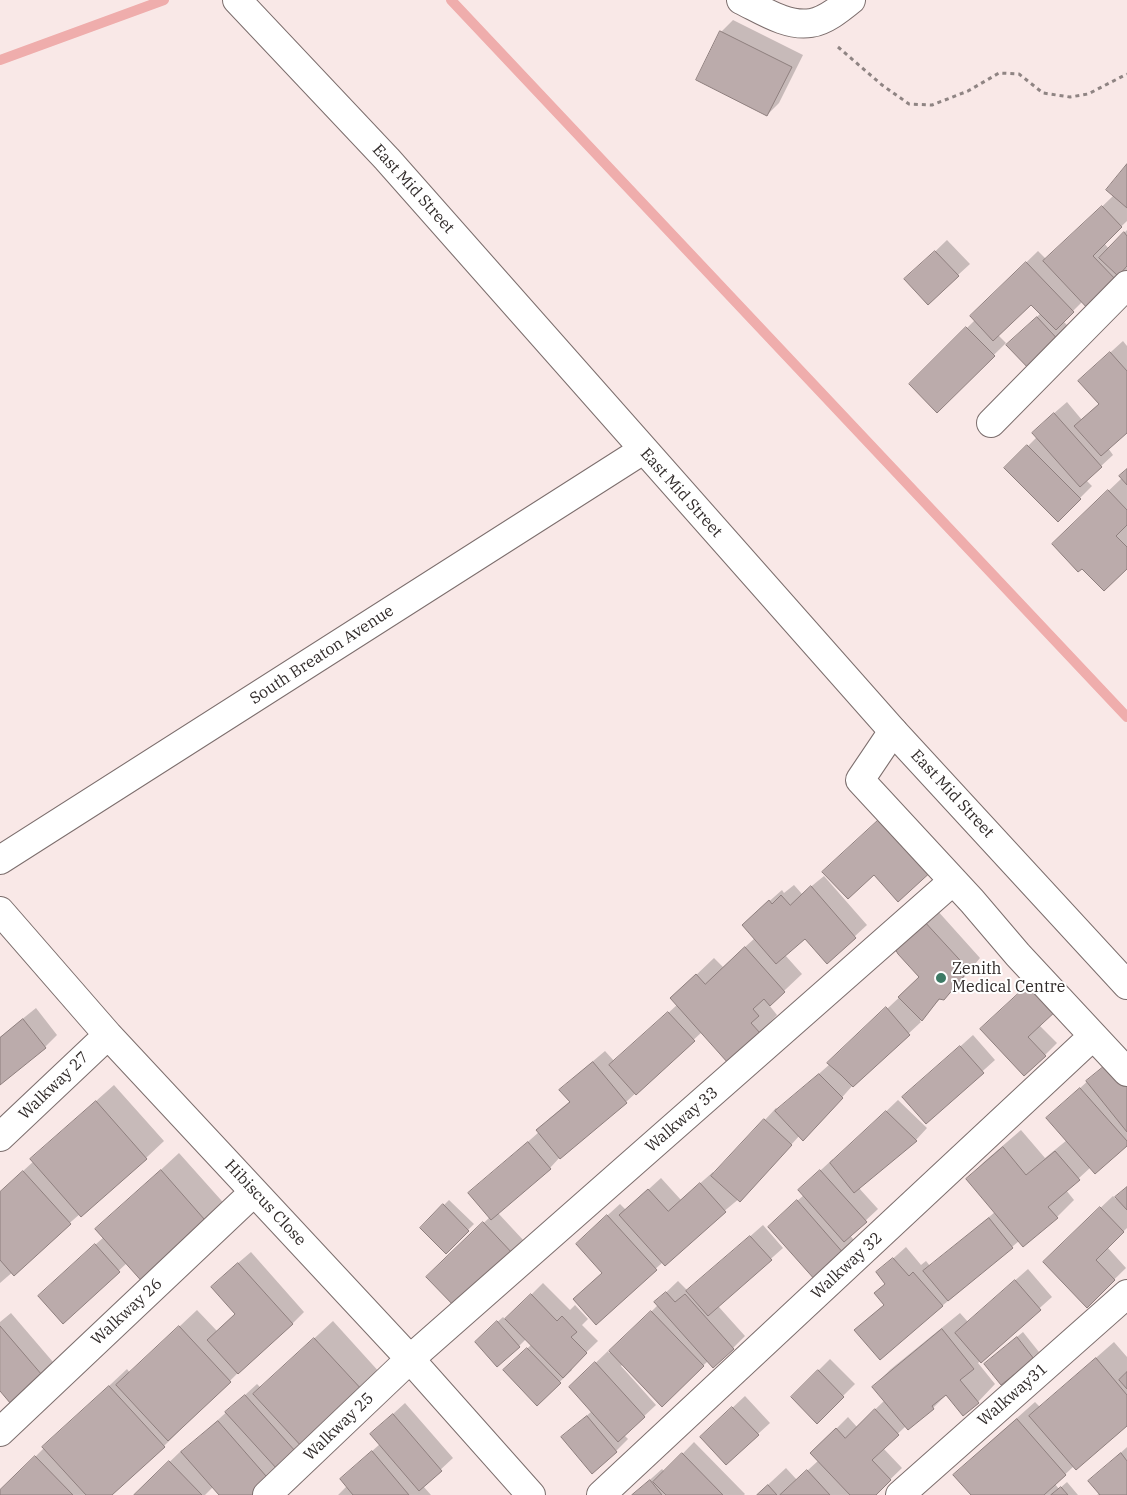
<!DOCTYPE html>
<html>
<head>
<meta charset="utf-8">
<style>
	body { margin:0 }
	canvas { display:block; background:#f9e8e7 }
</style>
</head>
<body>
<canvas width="1127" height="1495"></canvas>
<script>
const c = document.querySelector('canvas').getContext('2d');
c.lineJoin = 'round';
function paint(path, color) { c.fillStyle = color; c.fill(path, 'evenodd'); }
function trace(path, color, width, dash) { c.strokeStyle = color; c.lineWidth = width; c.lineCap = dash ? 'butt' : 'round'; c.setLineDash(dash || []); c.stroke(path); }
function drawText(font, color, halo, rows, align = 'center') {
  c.font = font + ' "IBM Plex Serif",serif'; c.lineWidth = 4; c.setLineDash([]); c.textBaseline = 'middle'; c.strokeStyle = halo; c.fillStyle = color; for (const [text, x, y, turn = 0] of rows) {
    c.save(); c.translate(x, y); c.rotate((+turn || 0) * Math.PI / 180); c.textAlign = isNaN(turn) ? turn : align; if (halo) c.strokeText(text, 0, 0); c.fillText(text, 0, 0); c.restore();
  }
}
paint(new Path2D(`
	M733,20L803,55L779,103L767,115L721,32Z
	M1127,166V221L1104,243L1109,249L1127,230V265L1126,266L1127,268V274L1083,301L1063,321L1074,332L1062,344L1020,333L1041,313L1031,303L998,335L1006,343L937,411L911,384L975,320L971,316L1038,251L1047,260L1114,195Z
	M947,240L970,264L958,275L918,268Z
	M1123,341L1127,346V431L1108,448L1113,455L1086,480L1092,486L1058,520L1006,468L1037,437L1045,421L1067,402L1082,420L1100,403L1092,369Z
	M1127,470V567L1065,532L1122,478Z
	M824,876L867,925L827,962L805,937L785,955L802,974L769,1005L777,1015L760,1033L702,1032L626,1102L561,1156L550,1168L498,1213L525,1242L513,1254L439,1265L490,1217L470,1193L539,1132L538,1130L550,1118L570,1101L561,1090L573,1078L605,1051L615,1062L678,1004L672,998L714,958L723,967L755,938L756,913L782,890L784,893L794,885L802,894Z
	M936,909L980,958L956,987L944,999L941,998L920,1021L921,1022L853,1085L815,1128L800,1135L752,1188L663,1262L596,1323L603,1272L589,1232L620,1204L626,1210L661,1178L681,1200L713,1172L715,1174L776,1108L778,1110L830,1064L841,1052L921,977L899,953Z
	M36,1008L57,1035L45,1047L0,1083V1037Z
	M1039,1025L1057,1043L1045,1055L982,1029Z
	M973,1035L995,1060L926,1122L904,1097Z
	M1124,1049L1127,1052V1144L1091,1167L1066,1190L1074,1200L1057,1217L1019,1241L942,1306L856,1330L885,1304L886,1283L878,1272L906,1247L921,1265L926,1261L930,1266L995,1212L967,1179L985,1161L1021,1130L1045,1158L1067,1140L1059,1107L1100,1070Z
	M114,1085L164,1141L146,1158L80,1214L0,1283V1192L34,1161L50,1142Z
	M898,1100L927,1128L916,1140L858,1187L878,1209L850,1235L856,1243L844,1254L781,1215L804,1195L811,1179L833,1159L834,1161Z
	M179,1153L229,1209L127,1263L63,1322L51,1284L104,1237L97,1229Z
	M1127,1188V1228L1107,1247L1126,1268L1087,1306L1056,1250L1113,1196L1116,1199Z
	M449,1200L474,1224L446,1252L421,1228Z
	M763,1225L783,1248L718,1306L745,1336L733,1348L708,1361L662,1405L623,1364L621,1366L656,1405L624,1435L628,1439L616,1451L563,1437L592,1411L582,1376L608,1351L609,1353L658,1305L656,1302L678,1281L688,1291Z
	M251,1252L304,1312L292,1324L248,1363L164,1446L110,1495H0V1492L62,1430L127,1369L130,1373L197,1310L217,1331L236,1314L224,1275Z
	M1028,1269L1052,1297L978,1363L995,1384L978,1402L947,1394L933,1408L908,1429L906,1426L883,1448L902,1468L874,1495H757L786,1468L797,1480L819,1460L812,1453L848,1417L857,1427L885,1400L873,1387L891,1369L960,1313L968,1322Z
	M543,1283L570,1310L575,1305L588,1319L582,1325L598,1341L570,1368L572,1370L537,1404L516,1359L532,1344L526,1339L519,1346L482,1336L503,1317L506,1320Z
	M11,1313L59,1369L0,1389V1322Z
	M333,1321L381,1374L284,1471L220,1495L213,1487L205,1495H135L182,1450L183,1452L257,1384L261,1388Z
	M1023,1332L1039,1352L1001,1383L991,1358Z
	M1114,1342L1127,1357V1425L1074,1466L1055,1484L1059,1489L1067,1482L1078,1495H973L955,1475L973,1457L1035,1402L1040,1407Z
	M830,1359L855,1384L817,1422L792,1397Z
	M745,1396L770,1423L758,1434L714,1425Z
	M405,1403L453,1458L423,1486L431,1495H338L347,1486L353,1468L380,1444L371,1434Z
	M694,1442L745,1494L744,1495H633L662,1469L665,1472Z
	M1127,1447V1495H1097L1100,1493L1090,1481Z`), '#0003');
trace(new Path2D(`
	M451,0L1127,717
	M0,60L164,0`), '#efadac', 10);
const building = new Path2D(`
	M720,31L792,67L767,116L696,80Z
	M1127,164V208L1106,190Z
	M1102,206L1122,227L1093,256L1119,283L1090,311L1043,261Z
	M1124,232L1127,236V266L1118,276L1099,258Z
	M935,251L959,276L928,305L904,279Z
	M1026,262L1074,312L1056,330L1031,305L993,341L970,316Z
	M1037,317L1063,345L1033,373L1006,345Z
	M966,327L995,356L937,413L909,384Z
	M1110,352L1127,371V433L1101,456L1074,426L1099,404L1078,381Z
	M1054,413L1102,467L1080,487L1032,433Z
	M1027,445L1081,499L1058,522L1004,468Z
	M1127,469V485L1119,476Z
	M1108,490L1127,510V525L1116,536L1127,547V569L1104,591L1082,569L1078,572L1052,544Z
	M884,815L934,869L898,902L874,875L848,899L822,872Z
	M811,886L856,938L827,964L805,939L776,964L742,925L769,900L772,904L781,895L790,905Z
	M923,920L969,970L944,1000L939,999L922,1021L898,997L919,977L898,954L894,947Z
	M745,947L785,992L770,1006L764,999L753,1009L759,1016L751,1023L760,1033L728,1063L670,998L696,974L705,984Z
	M1031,982L1057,1010L1028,1037L1046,1056L1024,1076L980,1029Z
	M886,1007L910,1035L853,1087L841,1075L827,1063Z
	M668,1012L695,1041L636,1095L609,1065Z
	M23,1019L46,1048L0,1085V1038Z
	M960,1046L984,1073L926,1124L902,1097Z
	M1112,1060L1127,1078V1132L1086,1081Z
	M593,1062L627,1103L560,1159L536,1130L570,1102L559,1090Z
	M819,1074L843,1098L803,1141L775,1111Z
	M1080,1088L1127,1141V1146L1095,1174L1046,1118Z
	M96,1101L147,1159L81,1217L30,1159Z
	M886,1111L917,1141L854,1193L830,1163Z
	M764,1119L792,1145L740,1202L711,1176Z
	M528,1142L551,1169L491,1220L468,1193Z
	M1003,1147L1026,1175L1055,1151L1080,1180L1048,1207L1058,1218L1023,1247L966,1179Z
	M161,1170L212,1228L146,1286L95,1229Z
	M820,1170L867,1222L844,1242L798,1190Z
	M23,1171L71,1224L14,1276L0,1260V1192Z
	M700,1183L726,1212L665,1266L619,1215L648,1189L668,1211Z
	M1127,1187V1210L1115,1197Z
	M797,1200L845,1255L816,1281L768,1227Z
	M443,1204L469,1231L446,1254L420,1228Z
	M1100,1207L1124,1232L1096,1260L1115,1280L1087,1308L1043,1262Z
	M607,1215L657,1270L596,1325L573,1299L602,1273L576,1244Z
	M989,1218L1013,1248L948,1301L923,1271Z
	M483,1222L514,1255L457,1309L426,1277Z
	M750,1236L772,1260L708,1316L686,1291Z
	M95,1244L120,1272L63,1324L38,1296Z
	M893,1258L909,1276L913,1272L943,1306L880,1360L854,1330L884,1305L874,1293L885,1284L876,1272Z
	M238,1263L293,1324L238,1374L207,1340L235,1314L211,1287Z
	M1015,1280L1041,1310L981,1363L955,1333Z
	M666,1292L675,1302L685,1294L734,1349L713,1368L654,1302Z
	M531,1294L557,1321L562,1316L577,1332L571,1337L587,1353L563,1378L505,1319Z
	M651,1311L704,1366L662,1407L609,1351Z
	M497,1321L520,1347L497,1367L475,1342Z
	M0,1326L48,1382L16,1410L0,1391Z
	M179,1326L231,1382L168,1441L116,1385Z
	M942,1329L974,1369L960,1380L979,1403L963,1416L946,1395L932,1406L934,1409L908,1430L872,1387Z
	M1017,1337L1034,1359L1001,1385L984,1364Z
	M314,1338L364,1392L303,1448L253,1394Z
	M527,1348L561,1383L537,1406L503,1370Z
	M1096,1358L1127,1395V1426L1076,1470L1029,1416Z
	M595,1362L645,1417L618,1442L569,1387Z
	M818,1370L844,1397L817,1424L791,1397Z
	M1127,1372V1389L1119,1380Z
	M109,1386L165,1447L112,1495H86L42,1447Z
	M245,1395L296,1452L277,1469L225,1412Z
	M732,1407L759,1435L726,1465L700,1437Z
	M875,1409L899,1435L872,1460L891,1480L876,1495H850L810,1453L836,1428L845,1438Z
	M393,1414L442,1471L419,1491L370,1434Z
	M587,1416L617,1452L592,1474L561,1437Z
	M1017,1419L1066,1475L1044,1495H971L953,1475Z
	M218,1421L273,1484L260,1495H219L181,1452Z
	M372,1451L409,1495H353L340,1479Z
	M682,1453L723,1495H666L653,1482Z
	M1121,1453L1127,1461V1495H1100L1088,1481Z
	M35,1456L73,1495H0V1490Z
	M169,1461L202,1495H134Z
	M807,1470L830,1495H780Z
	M650,1480L662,1495H632Z
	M768,1485L777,1495H757Z
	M1061,1487L1068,1495H1051Z`);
paint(building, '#bbabab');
trace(building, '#8e7f7e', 1);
const minor = new Path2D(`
	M741,0C762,10 787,27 811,23C825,21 840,9 851,0
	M991,423L1127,285
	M893,731L860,780L972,901L1018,955L1127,1072
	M0,911L108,1035L410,1359L531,1495
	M0,1137L108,1035
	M0,1432L254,1192
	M267,1495L410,1359L953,881
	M601,1495L1093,1036
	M900,1495L1127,1294`);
const tertiary = new Path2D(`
	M237,0L387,159L893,731L1127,985
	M0,860L643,450`);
trace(minor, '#7c6e6d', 30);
trace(tertiary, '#7c6e6d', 30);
trace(new Path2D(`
	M838,47L882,85L909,104L932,105L968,91L999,73L1019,74L1043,93L1070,97L1088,94L1127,74`), '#8f8483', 3, [4, 4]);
trace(minor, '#fff', 28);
trace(tertiary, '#fff', 28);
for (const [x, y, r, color] of [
	[941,978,6,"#3d7a65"]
]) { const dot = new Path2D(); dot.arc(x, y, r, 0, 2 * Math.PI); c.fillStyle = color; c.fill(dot); trace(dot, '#fff', 2); }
drawText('16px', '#302a29', '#fff', [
	["East Mid Street",413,189,48],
	["East Mid Street",681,493,48],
	["South Breaton Avenue",322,655,-33],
	["East Mid Street",952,794,47],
	["Walkway 27",54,1086,-44],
	["Walkway 33",682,1120,-41],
	["Hibiscus Close",265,1203,47],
	["Walkway 32",847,1266,-43],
	["Walkway 26",127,1312,-43],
	["Walkway31",1013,1395,-41],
	["Walkway 25",339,1427,-44]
]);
drawText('16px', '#302a29', '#fff', [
	["Zenith",952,969],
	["Medical Centre",952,987]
], 'left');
</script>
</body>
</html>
